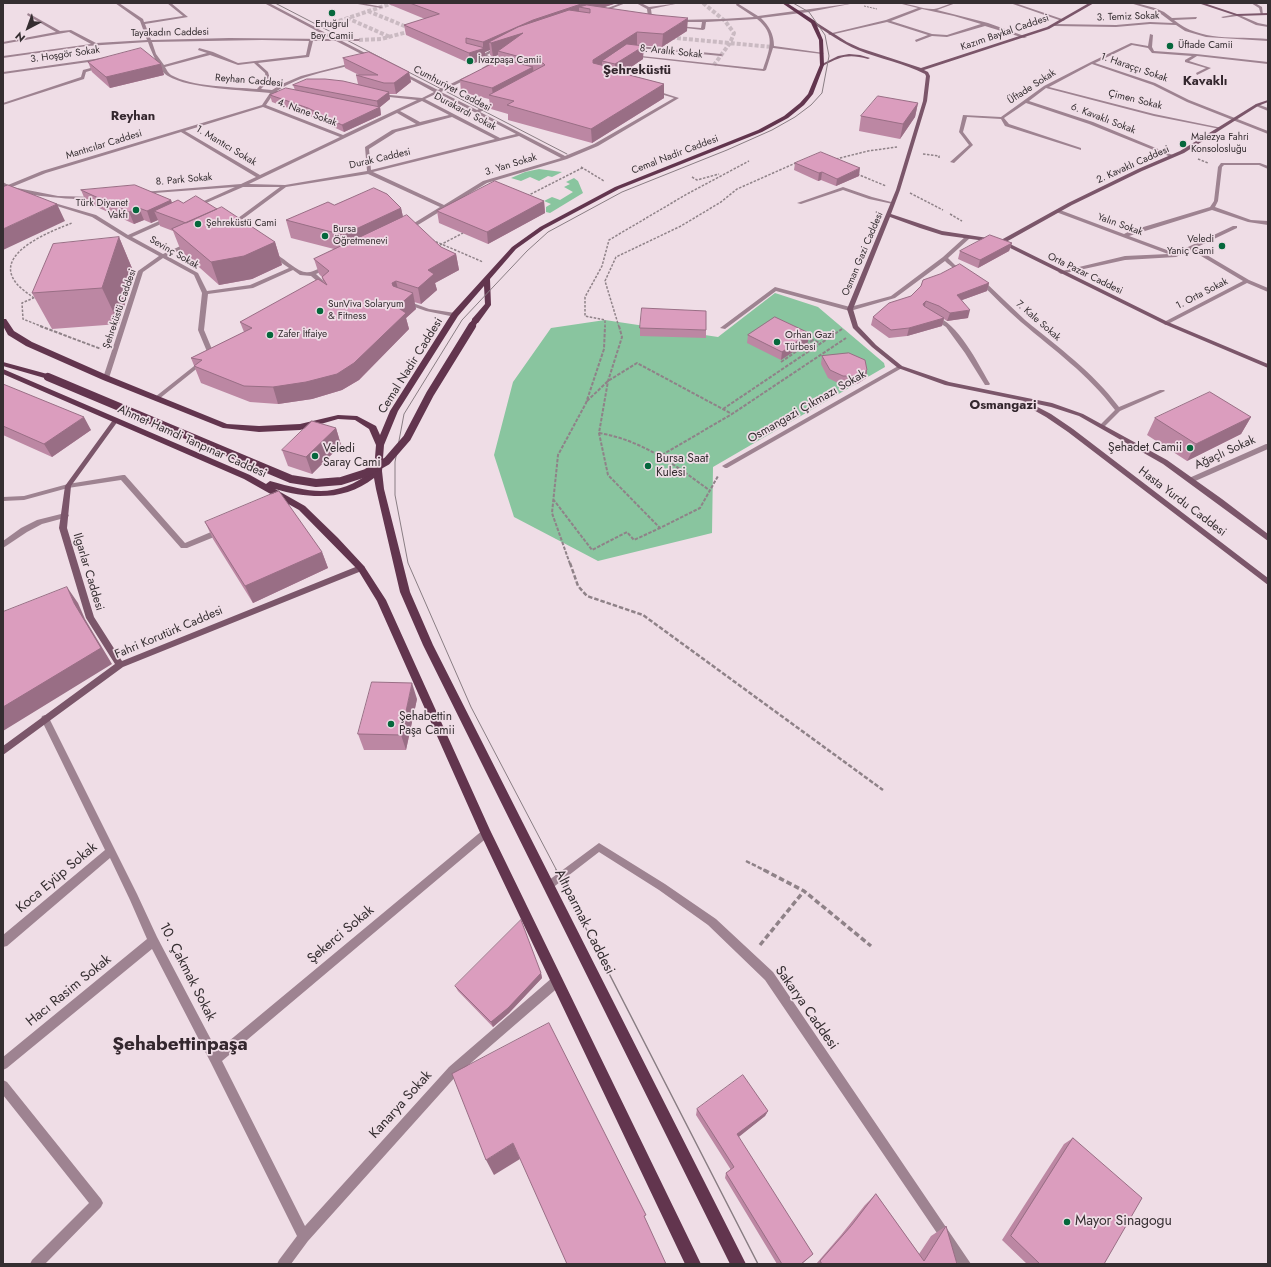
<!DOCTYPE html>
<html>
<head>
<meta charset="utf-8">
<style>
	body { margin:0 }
	#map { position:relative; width:1271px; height:1267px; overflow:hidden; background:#efdde6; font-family:Jost,sans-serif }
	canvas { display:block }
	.frame { position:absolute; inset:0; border:4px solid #352e31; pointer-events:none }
	.north { position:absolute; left:8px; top:8px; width:40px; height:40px; -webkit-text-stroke:3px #efdde6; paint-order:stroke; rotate:221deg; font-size:11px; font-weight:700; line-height:16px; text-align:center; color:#352e31 }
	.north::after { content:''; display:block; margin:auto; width:14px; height:18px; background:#352e31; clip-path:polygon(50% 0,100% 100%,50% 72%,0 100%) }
</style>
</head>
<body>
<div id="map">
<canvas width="1271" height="1267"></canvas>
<div class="frame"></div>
<div class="north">N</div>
</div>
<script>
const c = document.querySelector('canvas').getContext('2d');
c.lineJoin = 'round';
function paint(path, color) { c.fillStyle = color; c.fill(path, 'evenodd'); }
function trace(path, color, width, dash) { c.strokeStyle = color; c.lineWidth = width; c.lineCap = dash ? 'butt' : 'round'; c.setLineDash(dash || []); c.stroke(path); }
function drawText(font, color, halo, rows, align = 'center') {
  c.font = font + ' Jost,sans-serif'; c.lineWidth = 3.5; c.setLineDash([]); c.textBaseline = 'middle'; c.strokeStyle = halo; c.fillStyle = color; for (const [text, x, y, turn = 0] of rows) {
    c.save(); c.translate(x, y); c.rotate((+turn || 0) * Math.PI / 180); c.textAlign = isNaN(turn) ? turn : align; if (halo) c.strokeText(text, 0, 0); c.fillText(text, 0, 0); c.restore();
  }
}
paint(new Path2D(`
	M539,169L562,172L552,177L548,176L539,181L530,177L521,181L511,178L525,172Z
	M574,178L578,181L583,193L550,213L546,212V207L551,204L544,201L552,197L560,200L573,192L564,187L570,184L566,182Z
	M775,293L818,307L884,363L885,367L713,467L712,533L598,561L514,517L494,455L513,382L551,328L605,320L718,337Z`), '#89c59f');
trace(new Path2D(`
	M703,3L725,21L734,33L730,43L714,65
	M368,11L414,30
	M347,18L390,37
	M339,21L393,3
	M665,37L772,47
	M359,40L381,39L415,30`), '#cabac2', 4, [4, 2]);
trace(new Path2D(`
	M864,6L877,9`), '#8f8288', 1, [2, 1]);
trace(new Path2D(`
	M923,154L939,156V158
	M836,159L868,151L897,147
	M1198,159L1208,163
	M581,167L604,181
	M857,174L886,186
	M692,177L697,180L719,174
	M910,193L943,210
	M527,196L582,168
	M950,214L962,221
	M432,240L483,262
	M440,245L463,233
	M38,296L22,303L23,319L43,327
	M34,298C26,292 16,286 12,276C1,250 54,230 72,223
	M605,327V320L585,316V297L602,266L609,240L687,194L749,161
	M619,327L605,281L616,257L681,226L721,202L737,189L798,162`), '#8f8288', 1.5, [2.5, 1.5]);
trace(new Path2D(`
	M40,326L101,349
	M619,326L622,337L608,381L599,433L608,475L660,528L700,508L718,476
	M806,337L820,343
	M781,362L813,340
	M587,401L608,381L637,363L732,414
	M723,409L842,329
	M599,433C642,440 675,465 709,490
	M662,455L732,414L846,338
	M553,499L592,550L627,532L634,540L660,528
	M570,564L552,513L558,455L586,403L604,349L605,326`), '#8f8288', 2, [3.5, 1.5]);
trace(new Path2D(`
	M570,563L578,586L587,596L643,615L883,790
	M746,861L766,871`), '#8f8288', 2.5, [4.5, 2]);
trace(new Path2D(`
	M764,870L804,891L871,946
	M760,945L804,891`), '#8f8288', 3.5, [5.5, 3]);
paint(new Path2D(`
	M405,300L429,309L455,313L458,315L455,317L426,311L403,303V301Z`), '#9e8391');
paint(new Path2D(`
	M115,3H119L143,19L144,22L183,16L167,3H171L188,17L145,24L151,40L229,38L332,39L264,3H269L315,27L340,20V22L318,29L338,39H360L359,41H342L373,57V59H371L336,41H313L309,57L258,63L268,72L270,79L261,89L272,90L282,84L301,76L356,62V64C329,71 301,75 277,91V93H274L266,105L343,135L417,100L380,96H379V94L422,98L434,92L401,74L402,72L438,90L469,75H471V77L441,92L477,110L498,99H500V101L480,112L565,156L594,144L674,98L654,92V90L679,98L598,146L567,159L487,183L408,231L406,230V228L440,207L368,174L286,187L232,227L230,226V224L280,187H243L197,207H195V205L235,187L141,194V193L143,192L241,184L256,177L181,132L46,173L12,187L58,196L94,197L96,198V199C81,201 12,195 3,186V182L8,185L42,171L262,105L270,93C245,90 189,89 168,76C160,72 151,51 148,42L87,46L3,58V56L91,44L69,32L3,44V42L56,32L27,15L28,13L60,31L71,30L96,43L147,40L140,21ZM262,40L309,41L306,55L238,63L213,52L199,48L198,50L207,53L164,65L156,54L152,42ZM210,55L238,65L254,63L265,73L266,79L257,89C233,87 192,87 171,75C168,73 167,70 165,67ZM438,93L516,134L500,138L425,99ZM422,101L449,115L420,122L400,111ZM263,107L340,137L260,175L185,131ZM397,113L416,124L392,130L365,147L367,171L285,185L249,184ZM452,117L495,139L371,170L369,149L396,132ZM519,136L561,158L483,181L444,205L373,172Z
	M352,3H361L383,7L381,8Z
	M621,3H626L600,13L597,12Z
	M636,3H641L649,7L680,3L651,9L653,24L651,25L649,24L647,9Z
	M737,3L758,16L855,3L809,12L761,18C769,26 774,34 774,46L824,53L822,54L773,48L766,70L764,71L630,56L632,55L763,69C770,49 776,34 757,19L706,22L705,29L703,30L676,27L678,26L701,28L702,22H676L677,20L722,19L754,17L736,5Z
	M898,3C909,3 925,10 934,9C941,8 948,3 956,3L937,10L988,23L1027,37L1024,38L985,26L947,37L932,36L916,42L915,40L928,35L887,22L830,35L828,34L886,20L918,8ZM922,9L954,16L981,24L947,35L932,34L891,21Z
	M1010,3H1015L1065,20L1062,21Z
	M1130,3H1136L1155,8L1164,12L1172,18L1197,17L1196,19L1174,20C1200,42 1236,36 1268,39V41L1206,37L1185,31L1176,25L1150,24L1116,27L1055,26L1053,25L1055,24L1116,25L1150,22L1173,23L1157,11Z
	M1251,3H1255L1262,7L1263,15H1261L1259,8Z
	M1237,14L1258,23L1268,25V27L1256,25L1237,16L1223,18L1221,17Z
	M1150,34L1153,35L1152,47L1154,51L1196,54L1268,62V64L1197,56L1189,61L1211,68L1197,75L1196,73L1206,68L1185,62V60L1192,56L1152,53L1148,48L1132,45L1095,63L1155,83L1189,100L1268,131V134L1187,102L1153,85L1092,64L1049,87L1154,114L1222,128L1220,129L1154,116L1046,88L1029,101L1093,122L1175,156L1171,157L1089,124L1026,103L1004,118L1009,124L1081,148V150L1005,126L1001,119L967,117L963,132L973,145L954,163L950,162L969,145L959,132L963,115L1001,117L1044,86L1091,62L1131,43L1148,46Z
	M498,46L501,47L487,55L495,60C493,66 488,70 482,70V68L489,64L491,60L482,55Z
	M638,46L721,54L723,55L721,56L639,48L633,51L631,50Z
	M109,57L110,59L3,74V72Z
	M102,65L103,67L86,72L84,79L3,105V103L81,77L83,70Z
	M1257,104L1268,108V111L1256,106L1255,105Z
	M1221,163H1260L1268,166V169L1259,165H1224L1222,167L1218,201L1215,207L1251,220L1268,221V225L1248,222L1212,210L1129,236L1175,253L1233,226H1237V228L1195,248L1249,280L1268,288V292L1247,283L1166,325L1164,324V322L1243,281L1191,250L1176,257L1125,260L1061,274L1058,272L1125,256L1168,254L1056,212V210H1060L1124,234L1130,231L1210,207L1214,201L1218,167Z
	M843,187L872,197L895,203L893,204L869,199L843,190L801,204L797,203Z
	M44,200L96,215L128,235L166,218H170V220L132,237L163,254L187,243H191V245L167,256L198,273L207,291L250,285L289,268L270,255L269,254L272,252C282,256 296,271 305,272C314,274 320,265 329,266V268L316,274L329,286L324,287L311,276L300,275L293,270L253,288L208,294L204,330L214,354L211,356L208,354L198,330L202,293L194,275L163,258L143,272L109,378L106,380L104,379L103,378L138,271L159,256L126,238L92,217L44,202Z
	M965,237L970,238L948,258L955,265L966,270V272C958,272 950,266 945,261L895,298L850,311L776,291L725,329L720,328L775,287L850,307L891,296L943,257Z
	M979,280H983C997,293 1011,307 1025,320C1059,348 1092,371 1119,407L1160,390H1164L1165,391L1120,411L1104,427H1100V425L1115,410C1088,374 1055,351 1021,322C1007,310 993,295 979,282Z
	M934,315C959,324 977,362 990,384L989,385H985L965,353L946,327L932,318L931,317Z
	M203,359L206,361L205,362L159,399H155V397Z
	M900,365L902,366V368L727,468H725L722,466Z
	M1266,444H1268V449L1193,482H1191L1188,480L1189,478Z
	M123,475H125L185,543L218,529H224L225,531L224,533L187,548H181L121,480L68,488L24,500L3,501V497L24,496L68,484Z
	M65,513L69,515L68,517L42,524L27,532L3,548V541L21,528L37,520Z
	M45,715L48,716L137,894L157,937L217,1051L483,830L486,829L489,830L491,833L489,836L222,1061L305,1226L449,1067L553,977L557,976L561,977L562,981L561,985L457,1075L308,1241L291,1264H277L279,1260L297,1236L211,1063L152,949L7,1068L3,1070V1057L147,939L130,900L110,858L7,946L3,947V935L105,850L41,719L42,716Z
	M599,843L665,884L716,919L773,972L971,1264H958L765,980L708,925L659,890L599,852L551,889L548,891L545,889L543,886L545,883Z
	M3,1080L7,1082L101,1199L103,1203L101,1207L45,1264H30L32,1260L89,1203L3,1095Z`), '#9e8391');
paint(new Path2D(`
	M1089,3H1094L1049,29L924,70L928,72L930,76L927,101L900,190L891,214L942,231L1001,240L1068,203L1138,169L1180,151L1256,104L1268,100V102L1258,106L1184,153L1142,171L1072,205L1006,242L1168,322L1268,364V368L1164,324L1000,243L942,235L920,228L890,217L853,309L858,326L876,345L902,366L949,382L1052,403L1083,414L1167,460L1222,499L1268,534V541L1163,464L1079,416L1051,407L1028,402L1051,414L1073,429L1268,578V585L1068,432L1046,417L1023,404L1022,403L1024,401L945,385L898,368L872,347L853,328L847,309L896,190L923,101L926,76L925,74C904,63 880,59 858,50C841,43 827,32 812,23V21H814L847,42L860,48L921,68L1047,27Z
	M1198,3H1204L1237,14L1268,13V15L1237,16Z
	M849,54L860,55L870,58L868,59C849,54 841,56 823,66L820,65L838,56Z
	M115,419L118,421L71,486L67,528L94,617L122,661L358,566H364L365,568L364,570L123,667L3,755V746L115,664L86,618L59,528L65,486L113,420Z`), '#7b566a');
paint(new Path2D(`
	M782,3H787L815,21L823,40L824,65L813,94L804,105L788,118L762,132L619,189L544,229L516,249L490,279L491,305L478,323H472V319L485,304L484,286L458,316L398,411L384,445L382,471L384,489L410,592L433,645L746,1264H730L423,645L400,592L376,489L374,478C345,501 310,499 275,489L305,506L338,538L364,566L386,600L490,830L701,1264H685L482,837L377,601L358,570L299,510L244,479L3,374V369L250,475L266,484L270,481C313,493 336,499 374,470L376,445L369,429L355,420L338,419L300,430L259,432L223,428L103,380L26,346L8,335L3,326V319H6L14,331L32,342L109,376L227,424L259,426L300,424L338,415L357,416L376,426L380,435L390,411L452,313L512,247L540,227L615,187L758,130L784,116L800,103L808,94L820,65L819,40L811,23Z
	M3,362L51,375L52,377L48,379L3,366Z`), '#62354e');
trace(new Path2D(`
	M275,3L567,154
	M557,871L471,707L408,563L395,495V462L404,414L462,320L527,251L548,232L622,192L727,150L772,130L795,117L811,105L822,93L829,56L825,35L809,12L793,3`), '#897d83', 1);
trace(new Path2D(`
	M556,870L758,1264`), '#897d83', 1.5);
trace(new Path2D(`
	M471,327L475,321`), '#62354e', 6);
trace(new Path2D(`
	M48,377L291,479L316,483L341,481L366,473L387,461L407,438L430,394L472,326`), '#62354e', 8);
paint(new Path2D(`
	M386,3H617L604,7L687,31L662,47L637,45L643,59L622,73L664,84V98L592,143L508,120V114L491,109L489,99L461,92L460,80L492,64L491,57H493L490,55V50L485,52L486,59L471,64L406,35L404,25L425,19ZM498,55L499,58L493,57Z
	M343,58L409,72L411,82L396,94H389L390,99L380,107L381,115L344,132L310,116L272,102L270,95L295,90L293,85L358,84L356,75H359L345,68Z
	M88,62L161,64L164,75L110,88L92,72Z
	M918,103L915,117L900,139L859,131L861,116Z
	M795,163L859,176L836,186L821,180L818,181L794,170Z
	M81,190L171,200L172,203H183L217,209L275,242L282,265L252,279L219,285L181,251L173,231L160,226L158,220L151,223L144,220L134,224L86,202Z
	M544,201L545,213L488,244L439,223L437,211Z
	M334,205L401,208L403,217L441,247L456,254L459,270L435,283L437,290L421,304L414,302L416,309L406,318L409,329L359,380L342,390L312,399L278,404L250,402L201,383L191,358L244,332L240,322L323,282L322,277L319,274L314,259L334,249L291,238L286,220Z
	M119,237L134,273L119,324L52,329L32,293Z
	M1012,243L1009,251L978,268L958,259L960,251Z
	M989,283L987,291L962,300L968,318L947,321L944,319L942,326L907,336L889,338L871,325L873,317L911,296Z
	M640,328L706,330V338L640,336Z
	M809,333L808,342L781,360L747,343L748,335Z
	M822,356L867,370L866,378L857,384L842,385L828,378L821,364Z
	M3,384L91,430L52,457L3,435Z
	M1251,417L1241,434L1187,461L1147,435L1155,418Z
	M336,428L341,445L312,474L288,466L282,450Z
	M205,522L322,552L328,568L253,603L213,539Z
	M417,699L406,750H364L358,734Z
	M541,973L542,978L509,1013L493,1027L458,991L455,986Z
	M697,1109L768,1111L765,1116L738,1137L813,1254L802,1264H777L725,1178L726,1173L731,1170L696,1115Z
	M1073,1138L1104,1264H1027L1002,1240L1064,1144Z
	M876,1194L919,1254L931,1236L946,1226L957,1264H816L841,1235L865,1205Z`), '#bc87a3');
paint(new Path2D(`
	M584,3H617L590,12V9L579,7V15L498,51V55L493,57L491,43L489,42L490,50L485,52L486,59L471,64L469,53L483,48V42L533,20Z
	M688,18L687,31L662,47L663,34Z
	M637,32V45L610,63L602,61V68L593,74V60Z
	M644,46L643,59L615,78V64Z
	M161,64L164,75L110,88L106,77Z
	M533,67L534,78L493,96L492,88Z
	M409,72L411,82L396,94L394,83Z
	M664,84V98L592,143L591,129Z
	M389,92L390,99L379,108L380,107L381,115L344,132L342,125L378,108L377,101Z
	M918,103L915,117L900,139L903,124Z
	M860,168L859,176L836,186L837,179Z
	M822,172L821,180L818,181L819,173Z
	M171,200L175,212L154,211L158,220L151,223L147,211Z
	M544,201L545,213L488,244L487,232Z
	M57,204L65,221L3,250V229Z
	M139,208L144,220L134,224L129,212Z
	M401,208L405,226L347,253L343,235Z
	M119,237L134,273L119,324L102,288Z
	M275,242L282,265L252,279L219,285L211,262Z
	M1012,243L1009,251L978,268L980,260Z
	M456,254L459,270L435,283L437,290L421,304L418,288L428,270Z
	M396,281L400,297L395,299L392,283Z
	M989,283L987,291L954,303L957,295Z
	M413,293L416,309L406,318L409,329L359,380L342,390L312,399L278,404L273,387L397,307Z
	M926,301L924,309L923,304Z
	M970,310L968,318L947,321L950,313Z
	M944,318L942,326L907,336L909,328Z
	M809,333L808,342L781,360L782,352Z
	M867,370L866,378L857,384L859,376Z
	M84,417L91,430L52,457L44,444Z
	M1251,417L1241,434L1187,461L1196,444Z
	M336,428L341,445L312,474L306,457Z
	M322,552L328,568L253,603L245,586Z
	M67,587L78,603L85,619L112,664L3,731V707L74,603Z
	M412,683L417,699L406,750L401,735Z
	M541,973L542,978L509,1013L493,1027L491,1022Z
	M768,1111L765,1116L735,1140L737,1134Z
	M513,1143L520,1159L494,1175L486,1160Z`), '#996e85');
const building = new Path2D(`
	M410,3H584L533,20L483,42L466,38V43L485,48L469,53L404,25L439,14Z
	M587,5L656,15L688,18L663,34L637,32L593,60V63L609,67L606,69L664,84L591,129L507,105L514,101L489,95L545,65L543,63L498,51L523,33L491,43L489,42L518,27L569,10L590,13V9L579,7Z
	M627,44L644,46L615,64L602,61Z
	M141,48L161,64L106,77L88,62Z
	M369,52L409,72L394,83H384L356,75H378L343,58Z
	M491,57H493L533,67L492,88L460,80L501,59Z
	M307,79H325L343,81L389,92L377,101L293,85Z
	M286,88L380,107L342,125L308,108L270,95Z
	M878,96L918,103L903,124L861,116Z
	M821,152L860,168L837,179L822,172L819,173L795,163Z
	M495,181L544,201L487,232L437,211Z
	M8,185L57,204L3,229V187Z
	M135,185L171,200L147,211L139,208L129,212L81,190Z
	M374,188L387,194L401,208L343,235L286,220L328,202L334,205Z
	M196,196L217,209L186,223L154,211L178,200L183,203Z
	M222,207L275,242L244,256L211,262L172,229Z
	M407,215L441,247L456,254L428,270L434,274L418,288L396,281L392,283L393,286L413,293L397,307L406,313L354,363L337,374L306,382L273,387L244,386L194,366L202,360L191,358L252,328L240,322L318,279L327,285L322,277L329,271L314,259Z
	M990,235L1012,243L980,260L960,251Z
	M119,237L102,288L32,293L53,244Z
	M960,264L989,283L957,295L970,310L950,313L939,306L926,301L923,304L924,306L944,318L909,328L891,330L873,317L889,303L911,296L921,286L923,280L940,274Z
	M642,308L706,311V330L640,328Z
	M775,317L809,333L782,352L748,335Z
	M849,353L865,360L867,370L859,376H843L830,370L822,356Z
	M3,384L84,417L44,444L3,426Z
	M1210,392L1251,417L1196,444L1155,418Z
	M312,421L336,428L306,457L282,450Z
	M279,491L322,552L245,586L205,522Z
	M67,587L74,603L101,648L3,707V612Z
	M372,682L412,683L401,735L358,734Z
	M521,920L541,973L508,1008L491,1022L455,986Z
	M549,1023L646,1215L644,1216L666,1264H567L513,1143L486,1160L452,1074Z
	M743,1075L768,1111L737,1134L813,1254L801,1264H782L726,1173L734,1167L697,1109Z
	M1073,1138L1142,1198L1104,1264H1040L1011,1236Z
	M876,1194L924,1261L946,1226L957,1264H822L820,1261L851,1226Z`);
paint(building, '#db9dbe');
trace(building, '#996e85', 1);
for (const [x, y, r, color] of [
	[332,13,4,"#05673c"],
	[1170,46,4,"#05673c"],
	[470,61,4,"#05673c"],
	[1183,144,4,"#05673c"],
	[136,210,4,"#05673c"],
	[198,224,4,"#05673c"],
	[325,236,4,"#05673c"],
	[1222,246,4,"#05673c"],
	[320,311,4,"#05673c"],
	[270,335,4,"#05673c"],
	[777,342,4,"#05673c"],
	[1190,448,4,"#05673c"],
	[315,456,4,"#05673c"],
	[648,466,4,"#05673c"],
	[391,724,4,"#05673c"],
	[1067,1222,4,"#05673c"]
]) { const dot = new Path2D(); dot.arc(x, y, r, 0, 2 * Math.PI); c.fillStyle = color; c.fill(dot); trace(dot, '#efdde6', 1.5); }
drawText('10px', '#352e31', '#efdde6', [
	["3. Temiz Sokak",1128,17,-2],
	["Tayakadın Caddesi",170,33,-1],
	["Kazım Baykal Caddesi",1005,33,-19],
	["8. Aralık Sokak",671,52,6],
	["3. Hoşgör Sokak",65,55,-8],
	["1. Haraççı Sokak",1134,68,19],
	["Reyhan Caddesi",249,81,5],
	["Üftade Sokak",1032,87,-33],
	["Cumhuriyet Caddesi",452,89,28],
	["Çimen Sokak",1135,100,14],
	["Durakardı Sokak",465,112,28],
	["4. Nane Sokak",307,113,20],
	["6. Kavaklı Sokak",1103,119,21],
	["Mantıcılar Caddesi",104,145,-17],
	["1. Mantıcı Sokak",226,146,31],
	["Cemal Nadir Caddesi",675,155,-21],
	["Durak Caddesi",380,159,-13],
	["3. Yan Sokak",511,165,-17],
	["2. Kavaklı Caddesi",1133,165,-24],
	["8. Park Sokak",184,180,-5],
	["Yalın Sokak",1120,225,20],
	["Sevinç Sokak",174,253,30],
	["Osman Gazi Caddesi",863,254,-67],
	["Orta Pazar Caddesi",1085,274,26],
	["1. Orta Sokak",1202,294,-27],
	["Şehreküstü Caddesi",120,309,-71],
	["7. Kale Sokak",1038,321,41]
]);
drawText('10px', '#352e31', '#efdde6', [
	["Ertuğrul",332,25,"center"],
	["Bey Camii",332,37,"center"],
	["Üftade Camii",1178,46],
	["İvazpaşa Camii",478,61],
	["Malezya Fahri",1191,138],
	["Konsolosluğu",1191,150],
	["Türk Diyanet",128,204,"right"],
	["Vakfı",128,216,"right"],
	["Şehreküstü Cami",206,224],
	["Bursa",333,230],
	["Öğretmenevi",333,242],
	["Veledi",1214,240,"right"],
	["Yaniç Cami",1214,252,"right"],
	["SunViva Solaryum",328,305],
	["& Fitness",328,317],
	["Zafer İtfaiye",278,335],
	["Orhan Gazi",785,336],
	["Türbesi",785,348]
], 'left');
drawText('12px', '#352e31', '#efdde6', [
	["Cemal Nadir Caddesi",411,366,-58],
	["Osmangazi Çıkmazı Sokak",807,407,-30],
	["Ahmet Hamdi Tanpınar Caddesi",192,442,24],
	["Ağaçlı Sokak",1225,453,-24],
	["Hasta Yurdu Caddesi",1182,502,37],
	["Ilgarlar Caddesi",88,572,73],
	["Fahri Korutürk Caddesi",169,633,-23]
]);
drawText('12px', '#352e31', '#efdde6', [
	["Şehadet Camii",1182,448,"right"],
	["Veledi",323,449],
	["Saray Cami",323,463],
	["Bursa Saat",656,459],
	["Kulesi",656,473],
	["Şehabettin",399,717],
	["Paşa Camii",399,731]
], 'left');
drawText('bold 13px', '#34272e', '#efdde6', [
	["Şehreküstü",637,71],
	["Kavaklı",1205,82],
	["Reyhan",133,117],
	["Osmangazi",1003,406]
]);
drawText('14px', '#352e31', '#efdde6', [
	["Koca Eyüp Sokak",57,878,-40],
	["Altıparmak Caddesi",584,922,63],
	["Şekerci Sokak",341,935,-40],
	["10. Çakmak Sokak",187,972,63],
	["Hacı Rasim Sokak",69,991,-39],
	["Sakarya Caddesi",806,1008,55],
	["Kanarya Sokak",401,1105,-48]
]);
drawText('14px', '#352e31', '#efdde6', [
	["Mayor Sinagogu",1075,1222]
], 'left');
drawText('bold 19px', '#34272e', '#efdde6', [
	["Şehabettinpaşa",180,1045]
]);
</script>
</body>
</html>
